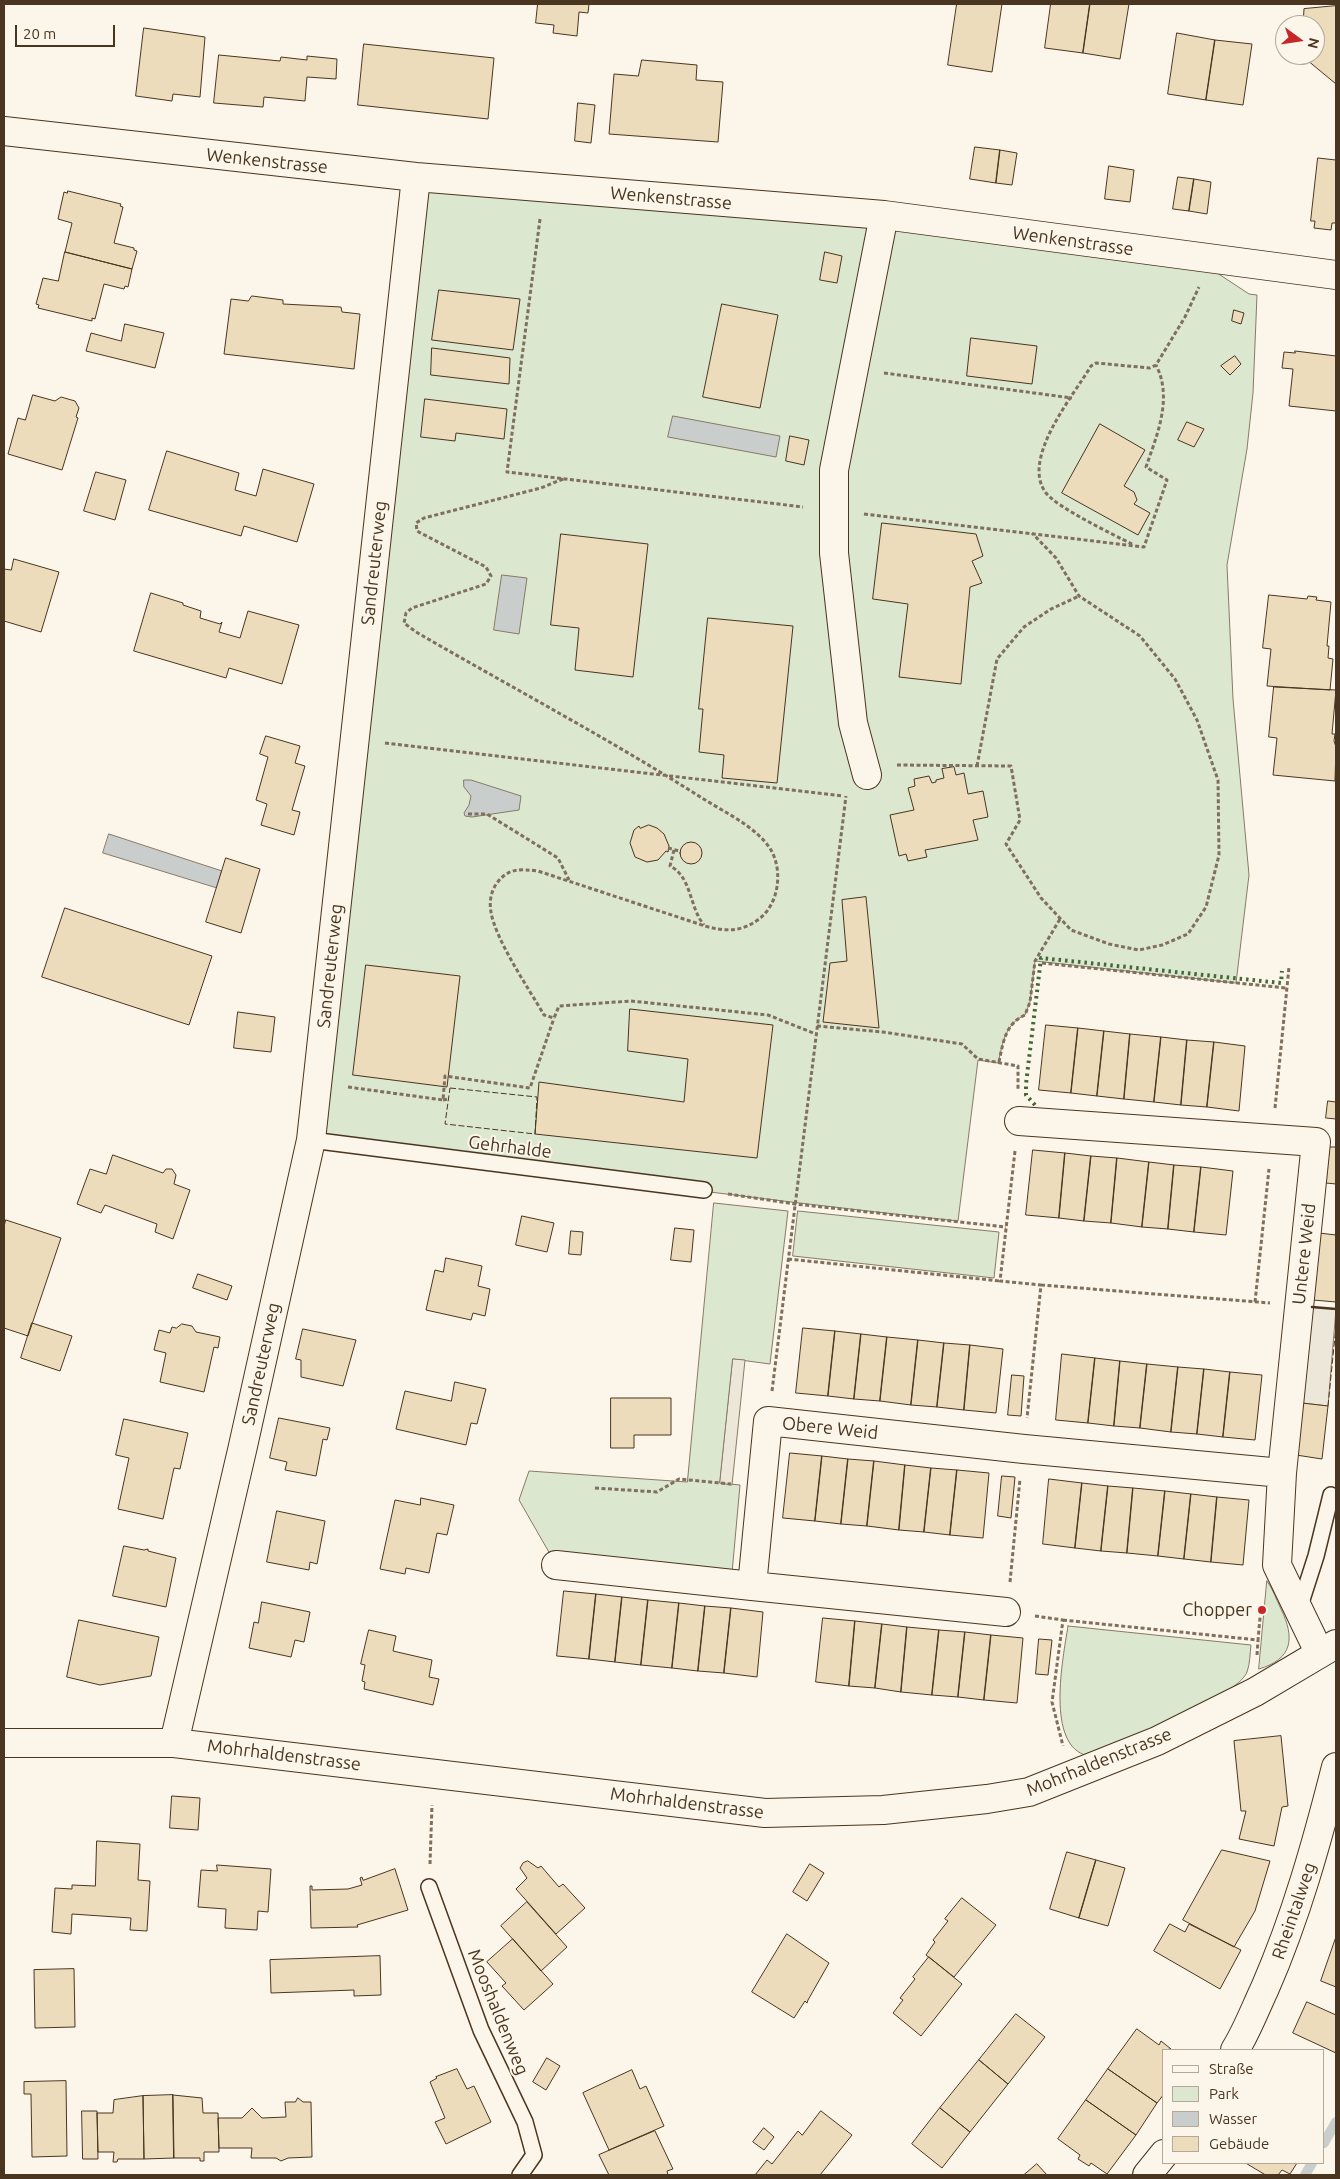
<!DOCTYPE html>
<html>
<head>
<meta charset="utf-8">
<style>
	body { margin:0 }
	#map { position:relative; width:1340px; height:2179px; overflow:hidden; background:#fbf6e9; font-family:Ubuntu,sans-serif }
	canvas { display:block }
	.frame { position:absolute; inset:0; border:5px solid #4a3520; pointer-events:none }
	.legend { position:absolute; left:1162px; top:2049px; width:162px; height:115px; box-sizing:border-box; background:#fbf6e9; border:1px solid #b4a999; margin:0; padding:6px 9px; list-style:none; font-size:15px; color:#4a3520 }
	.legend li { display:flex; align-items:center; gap:10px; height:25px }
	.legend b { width:25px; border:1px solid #b4a999 }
	.north { position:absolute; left:1275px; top:15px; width:50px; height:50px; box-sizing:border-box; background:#fbf6e9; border:1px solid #b4a999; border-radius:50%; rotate:104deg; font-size:14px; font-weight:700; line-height:20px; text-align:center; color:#4a3520 }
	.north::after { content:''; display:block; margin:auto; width:18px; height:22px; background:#c62828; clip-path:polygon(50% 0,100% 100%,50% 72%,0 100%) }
	.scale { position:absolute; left:15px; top:25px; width:100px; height:22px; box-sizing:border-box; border:2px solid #4a3520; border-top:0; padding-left:6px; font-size:15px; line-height:18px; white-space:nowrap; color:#4a3520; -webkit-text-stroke:4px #fbf6e9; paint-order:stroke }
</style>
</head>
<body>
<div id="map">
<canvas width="1340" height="2179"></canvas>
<div class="frame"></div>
<ul class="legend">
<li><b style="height:6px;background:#fbf6e9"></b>Straße</li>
<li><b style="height:14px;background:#dce7d0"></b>Park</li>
<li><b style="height:14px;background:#c9cecd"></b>Wasser</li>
<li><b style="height:14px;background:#ecdcbc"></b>Gebäude</li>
</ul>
<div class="north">N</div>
<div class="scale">20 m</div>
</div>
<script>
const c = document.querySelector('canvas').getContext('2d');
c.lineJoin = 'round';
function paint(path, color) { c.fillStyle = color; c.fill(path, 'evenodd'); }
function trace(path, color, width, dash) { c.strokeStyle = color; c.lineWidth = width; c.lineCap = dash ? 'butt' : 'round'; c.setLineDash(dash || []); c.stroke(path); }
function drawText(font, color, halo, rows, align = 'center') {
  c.font = font + ' Ubuntu,sans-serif'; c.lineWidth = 4; c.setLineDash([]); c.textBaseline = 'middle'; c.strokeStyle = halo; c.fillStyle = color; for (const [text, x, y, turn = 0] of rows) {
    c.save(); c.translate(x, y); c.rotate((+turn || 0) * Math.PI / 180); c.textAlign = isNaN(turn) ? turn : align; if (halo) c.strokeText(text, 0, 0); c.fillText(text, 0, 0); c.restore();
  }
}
const green = new Path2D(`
	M416,177L1193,257L1249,294L1257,295L1253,393L1247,449L1227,565L1233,699L1249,875L1236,983L1035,961L1030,1002L1025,1015C1005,1024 1003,1043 998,1063L978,1060L958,1221C742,1198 526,1168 311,1140Z
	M714,1203L788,1211L770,1364L733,1359L720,1483L740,1485L732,1573L550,1554L519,1500L529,1471L687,1482Z
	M798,1211L999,1232L994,1278L793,1256Z
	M1267,1581C1273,1589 1276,1599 1281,1609C1295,1638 1293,1659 1259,1669Z
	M1068,1626L1251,1645C1250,1653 1250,1664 1247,1672C1237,1698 1117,1744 1088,1756C1045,1746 1063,1658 1068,1626Z`);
paint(green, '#dce7d0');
trace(green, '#887966', 1);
const parking = new Path2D(`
	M1312,1307L1336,1309L1328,1406L1302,1403Z
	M733,1359L745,1360L732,1485L720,1483Z`);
paint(parking, '#ede7d9');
trace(parking, '#887966', 1);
const water = new Path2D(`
	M673,416L780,436L776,457L668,437Z
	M502,575L527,578L519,634L494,630Z
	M464,780H471L521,796L519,810L472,817L465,816L464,813L469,805L471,796L464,787Z
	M109,834L222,871L217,888L103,853Z`);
paint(water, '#c9cecd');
trace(water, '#887966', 1);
trace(new Path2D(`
	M1324,2143L1336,2122
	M1305,2175L1312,2163`), '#c9cecd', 10);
const building = new Path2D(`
	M538,4H589L588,13L579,12L577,36L553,33L554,25L536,23Z
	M957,4H1002L992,72L948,65Z
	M1051,4H1090L1083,53L1045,48Z
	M1090,4H1129L1120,59L1083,53Z
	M1336,6V84L1301,55H1315V25H1303L1304,9Z
	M144,28L205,37L200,97L173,94L172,101L136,96Z
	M1177,33L1215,40L1206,100L1168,94Z
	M1215,40L1252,44L1243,105L1206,100Z
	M364,44L494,58L488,119L358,105Z
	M219,55L280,61L281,57L307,60V56L337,59L336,79L307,77L305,101L264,97L263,107L214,103Z
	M642,60L697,65L696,80L723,82L718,142L609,134L614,74L638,76Z
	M578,103L595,105L591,143L575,141Z
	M975,147L1000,150L996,183L970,179Z
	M1000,150L1017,153L1012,185L996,183Z
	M1318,158L1336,160V223H1332L1331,230L1314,228L1315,221H1311Z
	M1109,166L1134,170L1130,202L1105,199Z
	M1178,177L1194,179L1189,211L1173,209Z
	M1194,179L1211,182L1207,214L1189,211Z
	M68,191L121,204L120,206L123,207L114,243L134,248V250L137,251L132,269L65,252L72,223L58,219L64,192L67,193Z
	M65,252L132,269L128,287L125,286L124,289L104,284L95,319L92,318V321L38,308L39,305L36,304L43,278L58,281Z
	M825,252L842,256L837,283L820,280Z
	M439,290L520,299L513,350L432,340Z
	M252,296L283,300V304L341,307L342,312L360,314L354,369L224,354L231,299L248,301Z
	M722,304L778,315L760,408L703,397Z
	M1234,310L1244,313L1241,324L1232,321Z
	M125,324L164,333L155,368L86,351L91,333L121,341Z
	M971,338L1037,346L1032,384L967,376Z
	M432,348L510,358L509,384L431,375Z
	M1295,351L1336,356V411L1289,406L1293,369L1282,368L1284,352L1295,353Z
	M1235,356L1241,364L1230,375L1221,366Z
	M33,395L55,401L61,397L75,401L79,408L76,417L78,418L62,470L8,454L18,418L25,420Z
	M425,399L507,409L504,439L456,433L455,441L421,437Z
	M1187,422L1204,429L1194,447L1178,440Z
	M1100,424L1145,450L1124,486L1134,492L1137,500L1134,504L1150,513L1138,535L1062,493Z
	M790,436L809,440L804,465L786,461Z
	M167,451L239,473L235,490L256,496L263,469L314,484L297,542L244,526L241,536L149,510Z
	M96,472L126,480L115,520L84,511Z
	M882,523L976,534L983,556L972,561L982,583L970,587L961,684L899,677L908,604L873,599Z
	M561,534L648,544L633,677L575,670L579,628L551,625Z
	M14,559L59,572L41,632L4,621V569L11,570Z
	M151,593L183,603V605L201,611L200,618L220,624L222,622L219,632L240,638L248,611L299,625L282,684L229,668L226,678L134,651Z
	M1269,595L1307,599L1308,596L1317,597L1316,600L1331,602L1327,646H1329L1328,658L1333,659L1330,690L1267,686L1271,649L1263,648Z
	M708,618L793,626L777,783L722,778L724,755L699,752L703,709H699Z
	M1274,687L1336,690L1332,734H1335L1334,741L1336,747L1335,781L1273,775L1277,738L1269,737Z
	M266,736L300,746L295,763L305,766L292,810L300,812L294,835L261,825L267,804L256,800L268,757L260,754Z
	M954,767L956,775L964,773L968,794L983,791L988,817L973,820L978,840L925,850L927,857L908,861L906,854L899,856L890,815L914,810L908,788L915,786L914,779L929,776L932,783L936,782V780L944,778L942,769Z
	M649,825L657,828L664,834L669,846L668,852L666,851L658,860L647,862L635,857L630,843L634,830L639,826L640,828Z
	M680 853a11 11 0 1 1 22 0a11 11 0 1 1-22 0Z
	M226,858L260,869L241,933L206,922Z
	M866,897L879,1028L823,1022L830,963L847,961L842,900Z
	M65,908L212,956L189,1025L42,977Z
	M366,965L460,976L447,1087L353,1075Z
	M630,1009L773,1025L757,1158L535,1134L539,1082L684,1102L688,1059L628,1051Z
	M238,1012L275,1017L271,1052L234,1048Z
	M1046,1025L1078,1028L1071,1093L1039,1090Z
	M1078,1028L1104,1031L1097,1096L1071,1093Z
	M1104,1031L1130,1034L1124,1099L1097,1096Z
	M1130,1034L1161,1037L1154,1102L1124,1099Z
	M1161,1037L1187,1040L1181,1105L1154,1102Z
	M1187,1040L1214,1042L1207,1107L1181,1105Z
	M1214,1042L1245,1046L1239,1111L1207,1107Z
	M1328,1101L1336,1102V1119L1326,1118Z
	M1330,1147H1336V1184L1326,1183Z
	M1033,1150L1065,1153L1059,1218L1026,1215Z
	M1065,1153L1091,1156L1084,1221L1059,1218Z
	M113,1155L163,1173L166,1169H172L176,1175L174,1184L190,1190L173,1239L155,1232L157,1224L105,1205L101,1213L77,1204L90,1169L106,1174Z
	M1091,1156L1117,1158L1111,1223L1084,1221Z
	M1117,1158L1149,1162L1142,1227L1111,1223Z
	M1149,1162L1174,1165L1168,1229L1142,1227Z
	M1174,1165L1201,1167L1194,1232L1168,1229Z
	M1201,1167L1233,1171L1226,1235L1194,1232Z
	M522,1216L554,1223L547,1252L516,1245Z
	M6,1220L61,1238L28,1336L4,1328V1227Z
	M675,1228L694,1230L691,1262L671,1260Z
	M571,1231L583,1232L581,1255L569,1254Z
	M1319,1233L1336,1235V1302L1313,1300Z
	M446,1258L482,1266L478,1286L490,1289L485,1316L473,1313L471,1320L426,1310L435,1270L443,1272Z
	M198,1274L232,1286L227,1300L193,1288Z
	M32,1323L72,1336L60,1371L21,1358Z
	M182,1324L192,1326L196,1332L220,1337L218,1348L214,1347L204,1392L160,1382L166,1353L154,1350L159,1330L170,1333L172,1327L176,1328Z
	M803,1328L835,1331L828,1396L796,1393Z
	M303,1329L356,1340L343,1386L301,1377V1360L296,1359Z
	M835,1331L861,1334L854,1399L828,1396Z
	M861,1334L887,1337L880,1401L854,1399Z
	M887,1337L918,1340L911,1405L880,1401Z
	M918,1340L944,1343L937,1407L911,1405Z
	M944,1343L970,1345L964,1410L937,1407Z
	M970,1345L1003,1349L996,1413L964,1410Z
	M1062,1354L1095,1358L1088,1423L1056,1420Z
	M1095,1358L1120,1361L1114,1426L1088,1423Z
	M1120,1361L1147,1364L1140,1428L1114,1426Z
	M1147,1364L1178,1367L1171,1432L1140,1428Z
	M1178,1367L1204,1369L1197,1434L1171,1432Z
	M1204,1369L1230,1372L1223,1437L1197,1434Z
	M1230,1372L1262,1375L1255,1440L1223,1437Z
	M1012,1375L1024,1376L1021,1416L1008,1415Z
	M455,1382L486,1389L477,1424L471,1423L466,1445L396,1429L405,1391L451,1401Z
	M611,1398H671V1435H634V1448H611Z
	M1302,1403L1328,1406L1322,1459L1296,1455Z
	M279,1418L330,1428L327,1440L323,1439L316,1476L285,1470L287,1462L270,1458Z
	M124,1419L188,1433L180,1469L174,1468L163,1519L118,1509L129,1458L116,1455Z
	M790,1453L822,1456L815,1521L783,1518Z
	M822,1456L848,1459L841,1524L815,1521Z
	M848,1459L874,1461L867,1526L841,1524Z
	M874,1461L905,1465L899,1530L867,1526Z
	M905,1465L931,1468L924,1532L899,1530Z
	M931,1468L957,1470L950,1535L924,1532Z
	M957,1470L989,1473L983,1538L950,1535Z
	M1002,1476L1015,1477L1011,1518L998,1516Z
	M1049,1479L1082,1483L1075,1548L1043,1544Z
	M1082,1483L1108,1486L1101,1551L1075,1548Z
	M1108,1486L1133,1488L1127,1553L1101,1551Z
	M1133,1488L1165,1491L1158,1556L1127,1553Z
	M1165,1491L1191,1494L1184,1559L1158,1556Z
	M1191,1494L1217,1497L1211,1562L1184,1559Z
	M1217,1497L1249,1500L1243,1565L1211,1562Z
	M421,1498L454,1505L447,1535L437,1533L429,1573L406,1568L405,1574L380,1569L395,1500L420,1505Z
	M277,1511L325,1521L317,1564L310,1562L309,1570L267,1562Z
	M124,1546L144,1550L148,1549V1551L176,1558L166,1607L113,1596Z
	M564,1591L596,1594L589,1659L557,1656Z
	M596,1594L622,1597L615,1662L589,1659Z
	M622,1597L648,1600L641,1665L615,1662Z
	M648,1600L679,1603L672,1668L641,1665Z
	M262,1602L310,1612L304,1642L295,1640L291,1657L249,1648L254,1622L258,1623Z
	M679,1603L705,1606L698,1671L672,1668Z
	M705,1606L731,1608L724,1673L698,1671Z
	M731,1608L763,1612L757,1677L724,1673Z
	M823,1618L855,1621L849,1686L816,1682Z
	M79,1620L159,1637L151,1676L100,1685L67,1677Z
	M855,1621L882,1624L875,1688L849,1686Z
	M882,1624L907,1627L901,1692L875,1688Z
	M907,1627L939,1630L932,1695L901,1692Z
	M369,1630L396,1636L393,1651L432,1660L429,1677L439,1679L433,1705L364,1689L365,1682L362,1681L365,1665L361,1664Z
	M939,1630L965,1632L958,1697L932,1695Z
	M965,1632L991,1635L984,1700L958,1697Z
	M991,1635L1023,1638L1017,1703L984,1700Z
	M1039,1639L1052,1640L1048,1675L1036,1674Z
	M1281,1736L1288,1806L1282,1807L1274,1846L1239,1839L1246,1811H1241L1234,1741Z
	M172,1796L200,1798L198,1830L170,1828Z
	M97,1841L140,1844L138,1880L150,1881L147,1931L130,1930L131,1918L72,1914L71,1934L52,1932L55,1888L72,1889V1885L95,1886Z
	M1222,1850L1270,1861L1255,1911L1234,1947L1183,1920Z
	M1067,1852L1096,1860L1079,1918L1050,1909Z
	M1096,1860L1125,1868L1108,1926L1079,1918Z
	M528,1861L538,1868L541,1866L559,1887L563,1884L585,1908L556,1934L516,1889L527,1878L520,1868L523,1863Z
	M810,1864L824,1873L807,1901L793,1892Z
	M217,1865L271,1869L268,1912L258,1911L257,1930L225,1928L226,1909L198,1907L201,1870L217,1871Z
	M395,1869L408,1910L357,1925L358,1927L311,1928L310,1886H312V1890L348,1889L362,1885L360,1878L362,1877L363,1880Z
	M962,1898L996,1925L954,1977L926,1955L935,1942L933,1940L948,1921L945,1919Z
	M527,1902L567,1947L541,1971L501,1926Z
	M1170,1924L1185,1932L1189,1924L1241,1950L1220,1989L1154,1951Z
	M787,1934L829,1963L808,2000L807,2003L805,2001L794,2018L752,1992Z
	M1336,1937V1987L1321,1981Z
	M513,1939L553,1984L524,2010L502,1986L506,1983L487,1962Z
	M380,1956L381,1995L354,1996V1990L271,1993L270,1960Z
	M929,1957L962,1984L921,2036L893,2013L903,2000L900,1998L915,1979L913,1977Z
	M74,1969L75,2027L35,2028L34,1970Z
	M1307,2002L1336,2015V2053L1293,2033Z
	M1016,2014L1045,2037L1008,2084L979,2060Z
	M1137,2029L1159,2045L1161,2041L1171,2049L1164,2050V2094L1157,2103L1108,2069Z
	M547,2058L560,2066L546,2090L533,2082Z
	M979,2060L1008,2084L970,2132L940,2108Z
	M457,2069L467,2089L474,2086L491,2122L446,2144L435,2122L445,2118L430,2082L437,2078L436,2077Z
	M1108,2069L1157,2103L1136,2135L1086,2100Z
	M632,2070L640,2089L646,2086L664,2126L609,2150L583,2093Z
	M66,2081L67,2156L32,2157L31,2094H24V2082Z
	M173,2095L202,2098L203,2113H218L219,2152H204V2161H200V2158H174Z
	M173,2095L174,2158L144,2159L143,2096Z
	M143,2096L144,2159H118L117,2162H113L114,2152H98L97,2113H113L114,2100Z
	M298,2098L303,2102H311L312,2157L288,2158L281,2161L276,2158H251L252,2148H219L218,2118H242L252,2108L262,2118L286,2117L285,2102H295Z
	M1086,2100L1136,2135L1107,2174L1091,2163L1089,2166L1078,2159L1080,2155L1058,2139Z
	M940,2108L970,2132L942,2168L912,2144Z
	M82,2111H97L98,2159H83Z
	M821,2111L852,2135L820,2175H755L767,2160L772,2164L798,2131L802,2135Z
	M764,2128L774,2137L764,2150L753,2142Z
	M655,2131L673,2169L667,2171L668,2175H609L599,2155Z
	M1246,2163H1297L1290,2174L1282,2170L1278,2175H1266Z
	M1037,2164L1047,2175H1024Z`);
paint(building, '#ecdcbc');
trace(building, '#4a3520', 1);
const service = new Path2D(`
	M311,1140L704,1190
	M1299,1609L1316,1556L1331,1495
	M429,1887L481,2030L525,2122L534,2155L520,2175`);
const minor = new Path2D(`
	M4,131L416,177L884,215L1336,275
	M867,775L853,723L834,553V470L884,215
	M1019,1121L1316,1142L1282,1473L1277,1565L1319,1652
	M556,1565L752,1586
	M1006,1612L752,1586L768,1421L1024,1449L1282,1473
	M4,1743H174L765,1813L883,1810L987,1799L1029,1792L1157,1741L1255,1692L1336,1644
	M174,1743L243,1446L311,1140L416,177
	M1235,2050C1247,2031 1255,2009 1265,1988C1296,1917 1317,1842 1336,1767
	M1147,2175L1164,2154`);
trace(service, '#4a3520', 18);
trace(minor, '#4a3520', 30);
trace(new Path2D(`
	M540,219L507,472L803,507
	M884,373L1072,398
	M563,479L541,488L424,518L416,523L417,531L486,567L491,576L486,584L412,608L406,613L404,623L416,632C511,687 609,739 702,798C724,812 757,827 771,850C783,871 779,904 759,919C742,932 725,932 705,926L538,871C520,869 508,868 497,883C491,891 489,902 491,912C495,939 529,989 544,1015L554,1018L559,1006L631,1001L768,1015L816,1034
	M864,514L1144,547L1167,480L1146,467C1157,435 1173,398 1156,365
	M1132,544C1112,534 1058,508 1046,493C1020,459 1074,395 1091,366L1096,363L1150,368L1156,365L1185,317L1199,287
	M385,743L843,796
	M897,765L1011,766L1020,820L1006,844L1041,898L1071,930L1109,944L1139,950L1162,945L1188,934L1206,907L1219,855L1218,780L1197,720L1175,679L1140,636L1079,596L1056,558L1032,533
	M977,766L997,659L1024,627L1051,609L1079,596
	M468,814H487L558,858L569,880
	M668,848L679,851
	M674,850L670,866C692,877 689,907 704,925
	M1042,963L1286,988
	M817,1026L883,1032L962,1044L978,1059L1018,1066V1090
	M999,1062C1003,1043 1005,1024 1025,1015L1030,1002L1035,961L1060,919
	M348,1087L443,1100L445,1076L530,1088L554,1018
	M443,1100L449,1099
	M1275,1108L1289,967
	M1015,1151L1000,1281L1041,1285L1027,1418
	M728,1194L795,1204L1006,1227
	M788,1259L1000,1281
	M1041,1285L1270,1303
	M1255,1302L1269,1169
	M772,1391L846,796
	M595,1488L657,1492L679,1479L731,1484
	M1010,1582L1020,1479
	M1035,1616L1063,1620L1052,1702L1063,1746
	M1063,1620L1258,1640L1261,1607
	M1257,1655L1258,1640
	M430,1864L432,1805`), '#7f6f5c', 3, [4, 2.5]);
trace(service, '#fbf6e9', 15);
trace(minor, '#fbf6e9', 28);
trace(new Path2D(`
	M1035,1105L1026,1095V1084L1041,958L1281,983L1282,971`), '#436837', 4, [2.5, 4]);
trace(new Path2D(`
	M450,1088L537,1097L535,1134L445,1124Z
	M1328,1406L1336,1326`), '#4a3520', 1, [6, 2.5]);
trace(new Path2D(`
	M1312,1307L1336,1309`), '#4a3520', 2.5);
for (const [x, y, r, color] of [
	[1262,1610,5,"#c62828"]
]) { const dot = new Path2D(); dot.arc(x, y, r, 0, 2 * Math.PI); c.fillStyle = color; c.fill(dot); trace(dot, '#fbf6e9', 2); }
drawText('18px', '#4a3520', '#fbf6e9', [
	["Wenkenstrasse",267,161,6],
	["Wenkenstrasse",671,198,5],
	["Wenkenstrasse",1073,241,8],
	["Sandreuterweg",374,563,-84],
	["Sandreuterweg",330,966,-84],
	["Gehrhalde",510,1147,7],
	["Untere Weid",1304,1254,-84],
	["Sandreuterweg",261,1364,-78],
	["Obere Weid",830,1428,6],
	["Mohrhaldenstrasse",284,1755,7],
	["Mohrhaldenstrasse",1099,1762,-22],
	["Mohrhaldenstrasse",687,1803,7],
	["Rheintalweg",1294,1911,-71],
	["Mooshaldenweg",498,2012,68]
]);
drawText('18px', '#4a3520', '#fbf6e9', [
	["Chopper",1252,1610]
], 'right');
</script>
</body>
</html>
